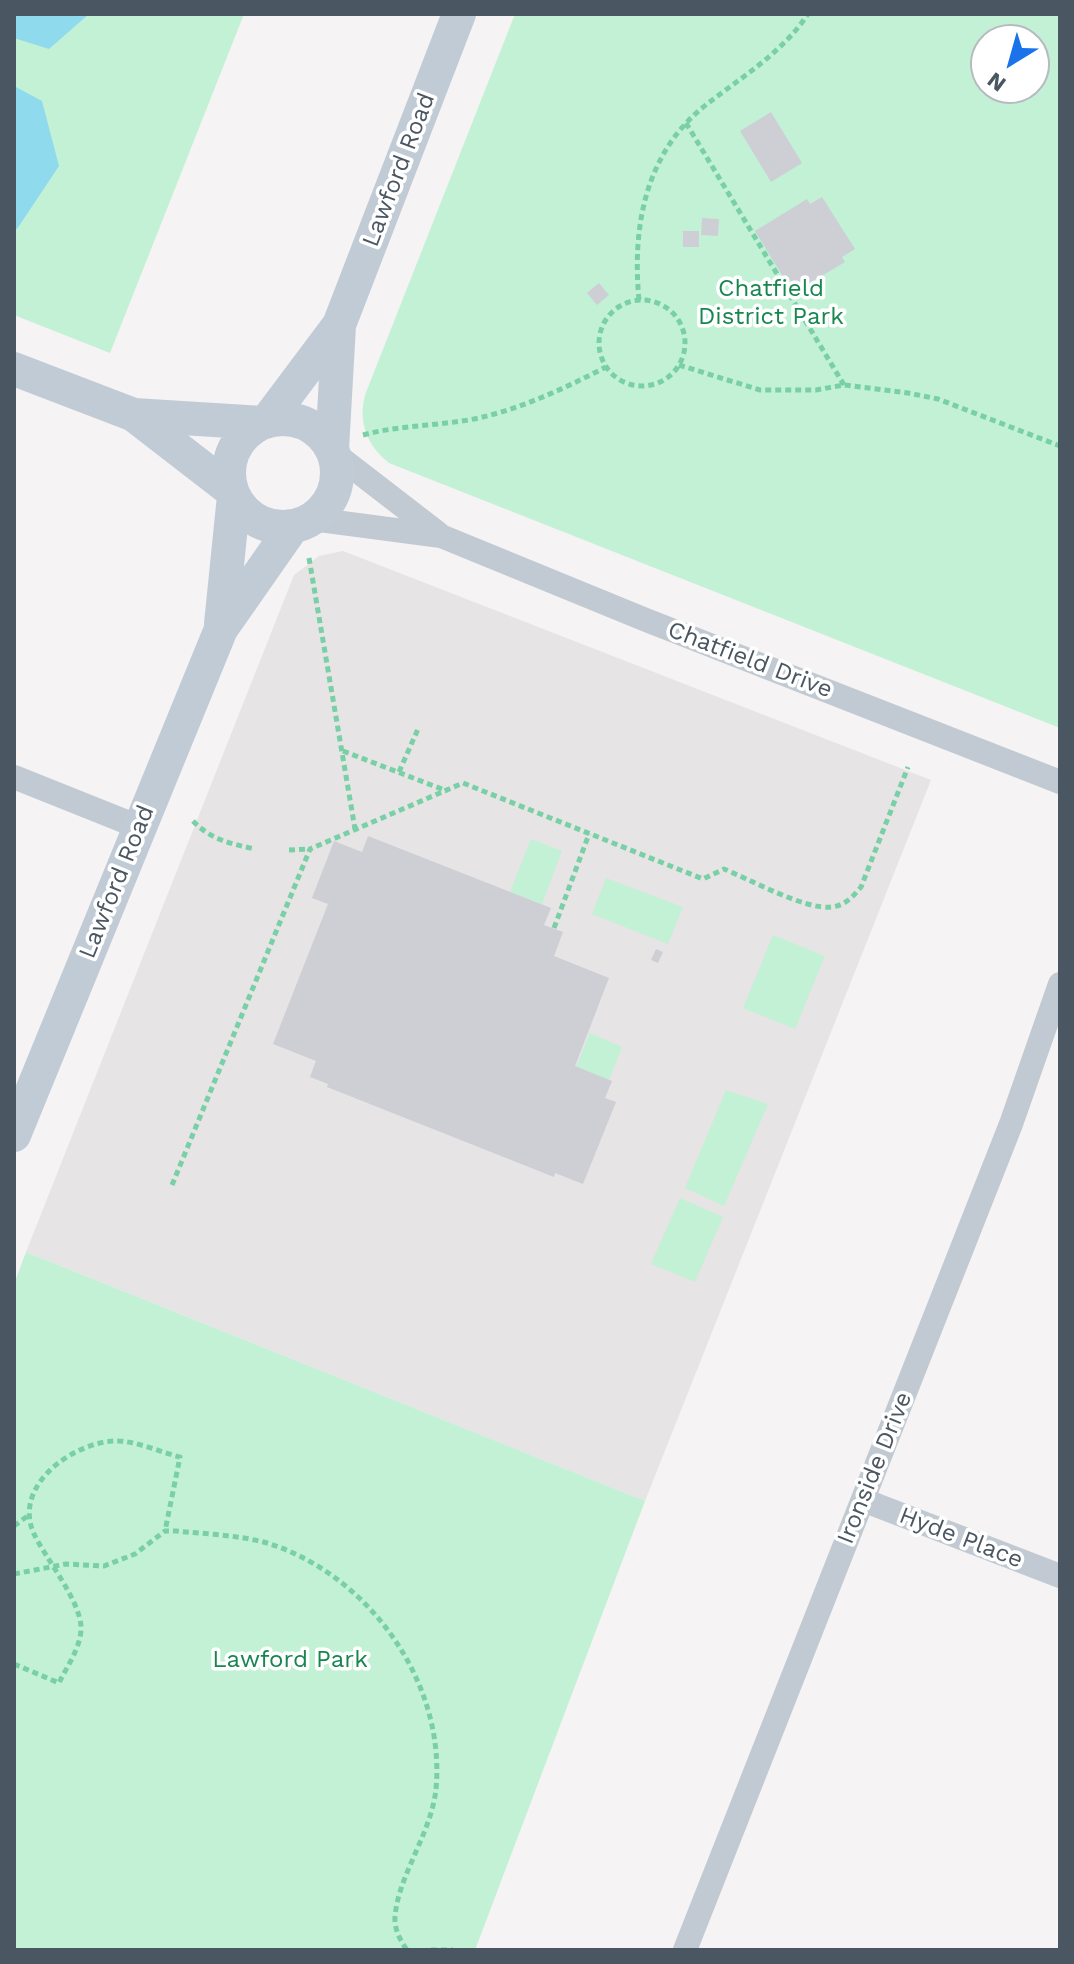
<!DOCTYPE html>
<html>
<head>
<meta charset="utf-8">
<style>
	body { margin:0 }
	#map { position:relative; width:1074px; height:1964px; overflow:hidden; background:#f5f3f3; font-family:"Work Sans",sans-serif }
	canvas { display:block }
	.frame { position:absolute; inset:0; border:16px solid #4a5661; pointer-events:none }
	.north { position:absolute; left:970px; top:24px; width:80px; height:80px; box-sizing:border-box; background:#fff; border:2px solid #b7bbc0; border-radius:50%; rotate:217deg; font-size:22px; font-weight:700; line-height:32px; text-align:center; color:#4a5661 }
	.north::after { content:''; display:block; margin:auto; width:28px; height:36px; background:#1a73e8; clip-path:polygon(50% 0,100% 100%,50% 72%,0 100%) }
</style>
</head>
<body>
<div id="map">
<canvas width="1074" height="1964"></canvas>
<div class="frame"></div>
<div class="north">N</div>
</div>
<script>
const c = document.querySelector('canvas').getContext('2d');
c.lineJoin = 'round';
function paint(path, color) { c.fillStyle = color; c.fill(path, 'evenodd'); }
function trace(path, color, width, dash) { c.strokeStyle = color; c.lineWidth = width; c.lineCap = dash ? 'butt' : 'round'; c.setLineDash(dash || []); c.stroke(path); }
function drawText(font, color, halo, rows, align = 'center') {
  c.font = font + ' "Work Sans",sans-serif'; c.lineWidth = 7; c.setLineDash([]); c.textBaseline = 'middle'; c.strokeStyle = halo; c.fillStyle = color; for (const [text, x, y, turn = 0] of rows) {
    c.save(); c.translate(x, y); c.rotate((+turn || 0) * Math.PI / 180); c.textAlign = isNaN(turn) ? turn : align; if (halo) c.strokeText(text, 0, 0); c.fillText(text, 0, 0); c.restore();
  }
}
paint(new Path2D(`
	M343,551L931,780L645,1501L26,1252L294,575L319,556Z`), '#e6e4e5');
paint(new Path2D(`
	M14,14H244L110,353L14,315Z
	M515,14H1060V728L389,463C367,445 358,423 365,395ZM986,40H1034V88H986Z
	M531,839L562,851L542,904L510,892Z
	M606,878L683,907L668,944L592,914Z
	M773,935L825,956L795,1029L743,1008Z
	M590,1033L622,1047L609,1080L576,1067Z
	M726,1090L768,1104L724,1206L685,1188Z
	M680,1198L723,1217L695,1282L651,1264Z
	M26,1252L645,1501L475,1950H14V1284Z`), '#c3f1d5');
paint(new Path2D(`
	M14,14H89L49,49L14,38Z
	M14,86L42,101L59,166L17,229L14,227Z`), '#90daee');
paint(new Path2D(`
	M771,112L802,163L771,182L740,131Z
	M822,197L855,249L842,257L845,262L793,293L755,231L807,199L810,204Z
	M702,218L719,219L718,236L701,235Z
	M683,231H699V247H683Z
	M599,283L609,295L597,305L587,293Z
	M368,836L551,908L544,925L563,932L554,956L609,978L575,1066L612,1081L605,1098L616,1102L583,1184L555,1173L554,1177L327,1087L328,1084L310,1077L316,1061L273,1044L328,904L312,898L334,841L362,852Z
	M656,949L663,952L658,963L651,960Z`), '#cdcfd5');
trace(new Path2D(`
	M686,123L844,385
	M639,300C632,227 645,152 707,104C742,77 783,52 808,14
	M599 343a43 43 0 1 1 86 0a43 43 0 1 1-86 0Z
	M679,365L760,390H816L844,385L908,393L938,399L1060,446
	M363,435C400,425 437,426 474,419C521,409 563,389 606,367
	M309,558L355,829
	M343,751L447,791
	M399,772L418,729
	M193,821C210,839 231,844 255,849
	M289,850L310,849
	M554,928L589,834
	M172,1185L310,849L463,783L703,879L724,869C749,879 805,910 831,907C844,906 853,897 861,887L908,767
	M14,1526L29,1515
	M14,1574L66,1564L104,1566L135,1554L165,1531H176C206,1534 238,1535 267,1543C368,1574 446,1682 436,1789C431,1834 399,1874 395,1916C394,1929 400,1940 407,1950
	M14,1664L59,1683C67,1666 82,1646 81,1626C79,1599 46,1559 34,1534C12,1486 72,1443 114,1441C134,1440 160,1452 180,1457L165,1531
	M431,1950H453`), '#7ad0a6', 5, [6, 4]);
trace(new Path2D(`
	M334,453L439,534
	M312,519L441,536L646,620L1060,782
	M14,777L139,827
	M863,1500L1060,1576
	M685,1950L1011,1124L1060,984`), '#c1cad2', 24);
trace(new Path2D(`
	M14,369L134,415L231,490
	M134,415L262,423
	M229 473a54 54 0 1 1 108 0a54 54 0 1 1-108 0Z
	M267,421L339,325L459,14
	M332,449L339,325
	M221,624L234,496
	M14,1135L221,629L293,526`), '#c1cbd6', 34);
drawText('24px', '#4a5661', '#fff', [
	["Lawford Road",399,170,-69],
	["Chatfield Drive",750,660,21],
	["Lawford Road",117,882,-68],
	["Ironside Drive",875,1468,-68],
	["Hyde Place",961,1538,21]
]);
drawText('24px', '#17864f', '#fff', [
	["Chatfield",771,289],
	["District Park",771,317],
	["Lawford Park",290,1660]
]);
</script>
</body>
</html>
